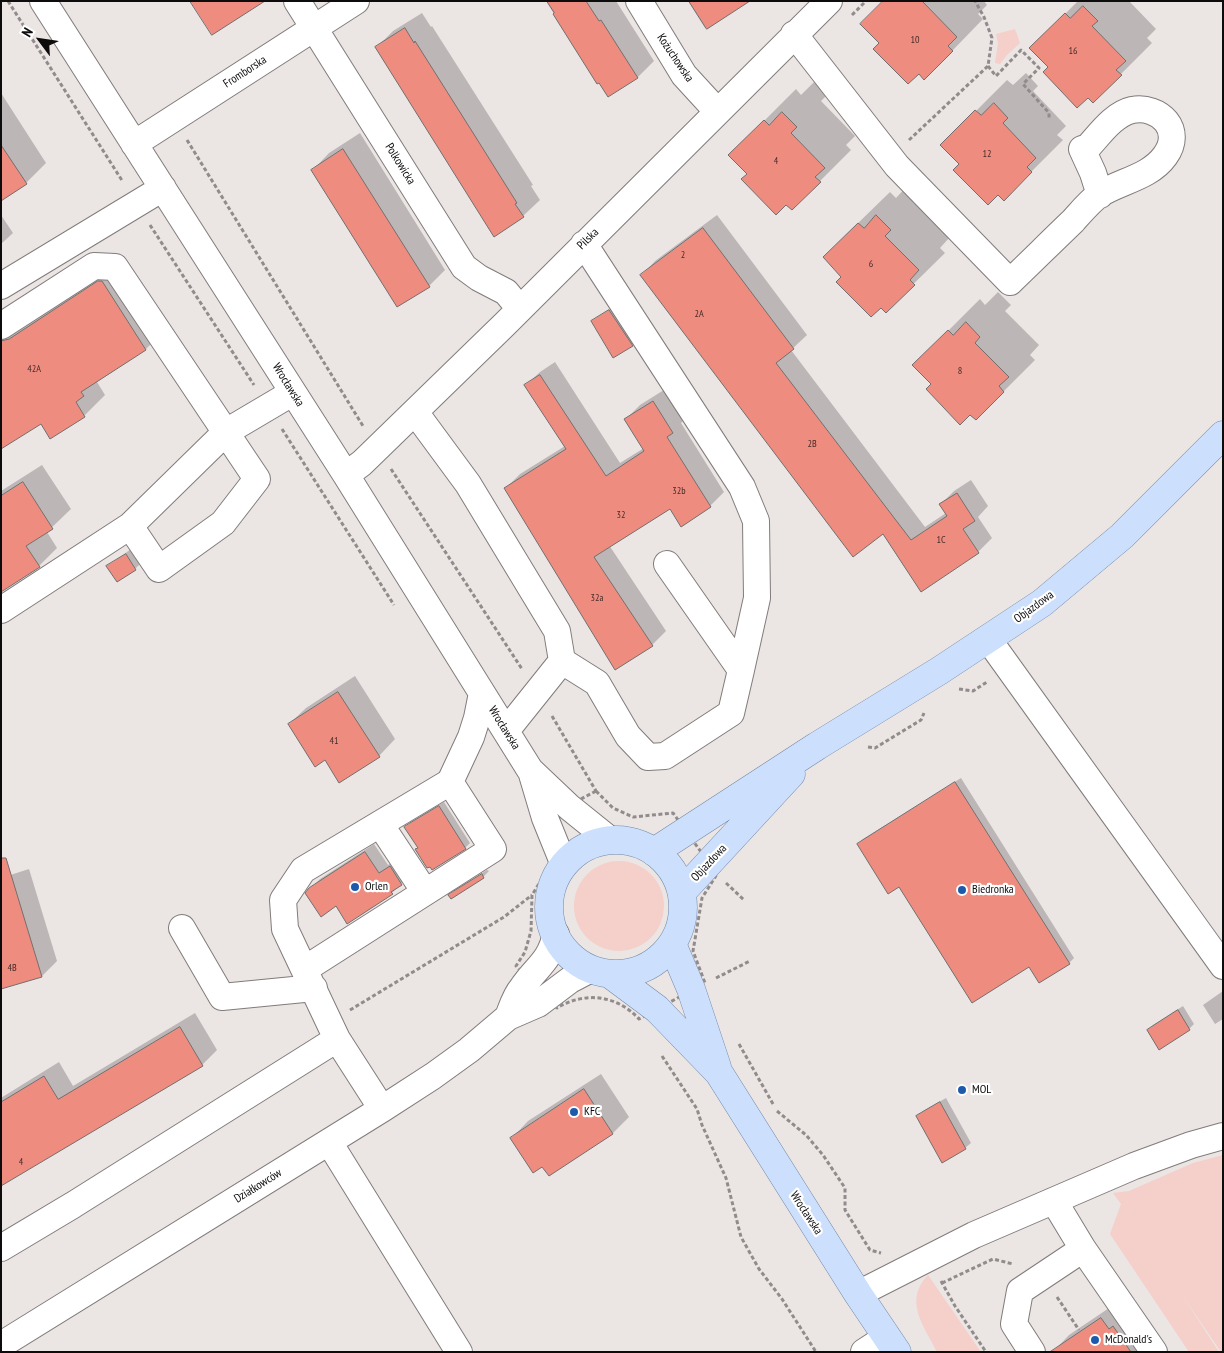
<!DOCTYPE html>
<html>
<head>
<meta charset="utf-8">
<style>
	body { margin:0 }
	#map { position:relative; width:1224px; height:1353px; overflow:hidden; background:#ebe5e4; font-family:"PT Sans Narrow",sans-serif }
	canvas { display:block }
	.frame { position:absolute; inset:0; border:2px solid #0d0b0b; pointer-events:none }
	.north { position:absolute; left:15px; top:15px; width:50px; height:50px; -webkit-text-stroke:4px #fff; paint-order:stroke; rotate:301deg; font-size:14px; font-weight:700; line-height:20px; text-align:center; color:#0d0b0b }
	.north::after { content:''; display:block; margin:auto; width:18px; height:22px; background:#0d0b0b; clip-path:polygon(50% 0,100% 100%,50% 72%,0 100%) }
</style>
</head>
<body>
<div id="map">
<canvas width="1224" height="1353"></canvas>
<div class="frame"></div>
<div class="north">N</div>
</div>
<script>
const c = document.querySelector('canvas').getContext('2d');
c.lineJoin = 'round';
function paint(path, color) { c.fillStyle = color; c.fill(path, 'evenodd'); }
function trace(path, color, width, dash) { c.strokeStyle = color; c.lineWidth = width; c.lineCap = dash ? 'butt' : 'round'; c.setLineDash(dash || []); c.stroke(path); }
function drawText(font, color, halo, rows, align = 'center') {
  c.font = font + ' "PT Sans Narrow",sans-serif'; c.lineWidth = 4.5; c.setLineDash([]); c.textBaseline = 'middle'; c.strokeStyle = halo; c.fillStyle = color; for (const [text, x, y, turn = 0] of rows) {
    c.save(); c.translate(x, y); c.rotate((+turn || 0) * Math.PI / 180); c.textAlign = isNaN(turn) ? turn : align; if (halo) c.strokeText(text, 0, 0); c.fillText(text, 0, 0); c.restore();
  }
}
paint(new Path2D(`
	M1015,29L1020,43L1007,55L1000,64L995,63L998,43L996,34Z
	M574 906a45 45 0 1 1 90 0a45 45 0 1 1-90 0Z
	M1223,1155V1352H1221L1182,1295L1219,1352H1189L1110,1234L1121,1204L1113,1193L1129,1191L1193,1163Z
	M928,1275L981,1352H937C924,1326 903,1301 928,1275Z`), '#f5cfc9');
paint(new Path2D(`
	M546,1H616L654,61L637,78L597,83Z
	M688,1H743L735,10L705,28Z
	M885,1H984L987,5L978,14L983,19L952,51L881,43Z
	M1078,1H1129L1156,29L1147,38L1152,43L1121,74L1050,67L1031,48Z
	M422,13L431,27L432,26L533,185L531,186L540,200L523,216L376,48L393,31Z
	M1026,73L1038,86L1033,91L1066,126L1057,135L1063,140L1031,172L960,164L942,145L1007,80L1013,85Z
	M814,82L827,95L821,101L855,136L846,145L851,150L820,181L748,174L730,155L796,89L801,95Z
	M1,93L46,163L26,183L1,199Z
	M360,133L445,270L429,286L313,170L329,153Z
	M908,185L921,198L916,204L949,238L940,248L945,253L886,311L843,277L855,226L890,192L896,198Z
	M1,215L13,233L1,244Z
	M717,215L807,335L791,350L925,527L946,513L941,504L954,491L971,480L988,506L978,517L992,538L978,552L922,590L883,532L642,275L655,261Z
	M120,261L166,329L145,350L97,382L105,395L84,416L51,437L41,422L1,448V335Z
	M998,292L1011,305L1005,311L1039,345L1030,355L1035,360L976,419L932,384L914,365L980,299L985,305Z
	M614,306L637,340L632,345L592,321Z
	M555,362L620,463L644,448L626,419L640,405L667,388L686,418L681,423L724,492L710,506L670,507L609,545L666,631L652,645L615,668L506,488L520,474L565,446L526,385L540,372Z
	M42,465L71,509L47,532L57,548L39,566L1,590V491Z
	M131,549L140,564L135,569L108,566Z
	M355,676L395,739L379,756L325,759L289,724L306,708Z
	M961,778L1074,958L1069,963L899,885L858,844L863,839Z
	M444,802L470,843L465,848L419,847L406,827L411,822Z
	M374,844L388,865L399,858L410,875L392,893L336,905L310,889L320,879Z
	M29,869L57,961L42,976L1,988V878Z
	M487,870L489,871L483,877L451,897L450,895L455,890Z
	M1223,991V1019L1215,1024L1203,1005Z
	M1183,1006L1194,1024L1189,1029L1148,1030L1153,1025Z
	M195,1013L217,1050L202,1065L1,1185V1098L4,1096L59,1062L73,1086Z
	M601,1074L629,1117L612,1134L543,1165L512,1138L528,1121Z
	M946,1098L971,1143L965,1148L942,1161L917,1116L923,1111Z
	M1118,1302L1158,1352H1053L1069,1335Z`), '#0003');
const building = new Path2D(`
	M190,1H265L212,35Z
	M547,1H586L599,21L601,20L638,78L608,97L599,83L597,84L553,14L554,13Z
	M689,1H750L707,29Z
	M883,1H922L957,37L948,46L953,51L924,80L919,74L908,84L873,49L879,43L860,24Z
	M1083,6L1098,21L1092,26L1126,61L1116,70L1122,75L1093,103L1088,98L1077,108L1043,72L1048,67L1029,48L1065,13L1070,18Z
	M405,28L414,43L415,41L475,136L517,203L515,204L524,217L494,237L375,47Z
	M994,103L1008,118L1003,123L1036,158L1027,167L1032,172L1004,201L998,195L988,205L953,170L959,164L940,145L975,110L981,115Z
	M782,112L797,127L791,133L825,168L815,177L821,182L792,210L786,205L776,215L741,179L747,174L728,155L764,120L769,125Z
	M1,145L27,184L1,201Z
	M343,149L430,287L397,307L311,170Z
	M876,215L891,230L885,236L919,270L910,280L915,285L886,313L881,308L871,317L836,282L841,277L823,257L858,223L864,228Z
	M703,228L794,349L776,363L911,540L947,516L939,504L957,493L975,521L963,529L979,553L921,592L883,534L853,557L640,275Z
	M98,281H102L146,350L81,392L84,396L76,402L85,417L50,439L41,424L1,449V341L9,339Z
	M609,310L633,346L613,358L591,321Z
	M966,322L980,337L975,343L1009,377L999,386L1004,392L976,420L970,415L960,425L926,389L931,384L912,365L948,330L953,335Z
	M540,375L606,476L644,451L624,419L653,401L673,433L667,437L711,507L681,527L670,509L594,557L653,646L615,670L504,488L566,449L524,385Z
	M23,482L53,529L26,546L40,567L1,592V496Z
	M126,554L136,570L117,582L106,566Z
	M338,692L380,757L339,783L325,760L315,767L288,724Z
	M955,782L1070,964L1039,983L1029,967L972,1003L899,887L888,894L857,844Z
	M439,806L466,849L432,870L430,867L427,868L415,849L418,848L404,827Z
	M365,852L379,873L390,866L402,885L391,892L393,894L347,924L336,906L321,917L305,893L309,888Z
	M1,858H6L42,977L1,989Z
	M482,874L484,878L451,899L448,895Z
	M1178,1010L1190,1030L1159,1050L1147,1030Z
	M180,1027L203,1066L1,1186V1102L44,1076L58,1099Z
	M584,1089L613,1134L549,1176L542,1167L533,1173L510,1138Z
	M940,1102L966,1149L942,1163L916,1116Z
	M1101,1318L1109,1329L1113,1326L1131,1352H1050Z`);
paint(building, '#ee8c7f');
trace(building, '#736e6d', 1);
const minor = new Path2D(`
	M43,1L346,475L530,770L569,807L610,840
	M297,1L464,267L479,278L506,292L520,309
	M639,1L684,75L717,111
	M794,34L897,166L1010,282C1031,262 1052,241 1073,221C1081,212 1090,201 1100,194C1121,181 1150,177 1165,156C1184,130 1160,105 1132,110C1114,114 1100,134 1088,147L1082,149L1093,173L1100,195
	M134,144L356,1
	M584,244L742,487L756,521L757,598L741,670
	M1,286L163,188
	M1,326L94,266L115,267L257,479L223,523L159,569L130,526
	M415,412L468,484L557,631L562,661L506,731
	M346,475L362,463L505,324L829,1
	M1,610L130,526L226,432L292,393
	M988,639L1223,966
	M562,661L597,683L628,736L648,757L665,756L731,713L741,670L667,564
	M531,771L545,818L564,865
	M380,824L425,892
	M182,928L222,997L314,988
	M305,969L493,849L450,782
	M508,1017C512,1007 515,996 522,988C536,967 550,962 556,934
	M337,1039L285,929L283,900L303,870L450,782L471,737L477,718L482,693
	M329,1142L459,1352
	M1054,1201L1083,1249L1154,1352
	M1,1248L73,1205L337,1039L382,1109
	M858,1294L974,1235L1134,1166L1191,1145L1223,1136
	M1,1345L382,1109L433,1076L469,1050L508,1017L538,1004L570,980L591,969
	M864,1352L887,1337
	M1032,1352L1014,1324L1020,1291L1083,1249`);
const major = new Path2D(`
	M549 907a67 67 0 1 1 134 0a67 67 0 1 1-134 0Z
	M654,852L817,746L939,671L1042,603L1122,536L1223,435
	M682,892L791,774
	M672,944L691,989L717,1067
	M610,974L657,1009L719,1073L858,1294L897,1352`);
trace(minor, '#817c7b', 28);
trace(major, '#7388a8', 29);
trace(new Path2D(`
	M8,1L123,182
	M852,15L866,1
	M988,66L996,76L1021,50L1039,68L1023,84L1049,113V119
	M187,140L363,426
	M909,140L988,66L992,38L984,17L975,1
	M150,225L254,385
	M282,429L394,605
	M391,469L522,669
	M959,689L973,691L987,682
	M552,716L596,791
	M868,747L875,748L921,720L924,713
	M596,791L613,808L633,817L673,813L717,874L702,898L693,951L705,983L639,1019C617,995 585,991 557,1008L516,966L525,952L531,931L532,895L550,866L551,846L536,823Z
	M726,883L744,900
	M716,978L750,961
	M350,1010L504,917L532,895
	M739,1044L773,1104
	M662,1056L697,1109L702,1125L726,1178L741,1237L759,1269L782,1299L816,1352
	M777,1111L806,1135L823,1155L845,1188V1210L870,1250L881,1253
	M941,1281L955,1306L986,1352
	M942,1283L993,1259L1013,1264
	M1057,1297L1079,1330`), '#918c8c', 3, [4, 2.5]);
trace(minor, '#fff', 26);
trace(major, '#cce0fd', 28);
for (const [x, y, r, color] of [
	[355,887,5,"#1e5aab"],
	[962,890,5,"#1e5aab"],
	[962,1090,5,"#1e5aab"],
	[574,1112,5,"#1e5aab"],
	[1095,1340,5,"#1e5aab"]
]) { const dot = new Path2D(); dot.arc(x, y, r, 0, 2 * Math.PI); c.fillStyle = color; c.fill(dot); trace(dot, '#fff', 2); }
drawText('10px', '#452b28', null, [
	["10",915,40],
	["16",1073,51],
	["12",987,154],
	["4",776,161],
	["2",683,255],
	["6",871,264],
	["2A",699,314],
	["42A",34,369],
	["8",960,371],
	["2B",812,444],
	["32b",679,491],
	["32",621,515],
	["1C",941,540],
	["32a",597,598],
	["41",334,741],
	["4B",12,968],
	["4",21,1162]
]);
drawText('12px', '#0d0b0b', '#fff', [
	["Kożuchowska",675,58,56],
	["Fromborska",245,72,-33],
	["Polkowicka",400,164,58],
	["Pilska",588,239,-45],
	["Wrocławska",288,385,58],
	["Objazdowa",1034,607,-36],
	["Wrocławska",504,728,58],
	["Objazdowa",709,863,-47],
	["Działkowców",258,1186,-32],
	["Wrocławska",806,1213,57]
]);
drawText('12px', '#0d0b0b', '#fff', [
	["Orlen",365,887],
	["Biedronka",972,890],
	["MOL",972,1090],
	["KFC",584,1112],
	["McDonald's",1105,1340]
], 'left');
</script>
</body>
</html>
